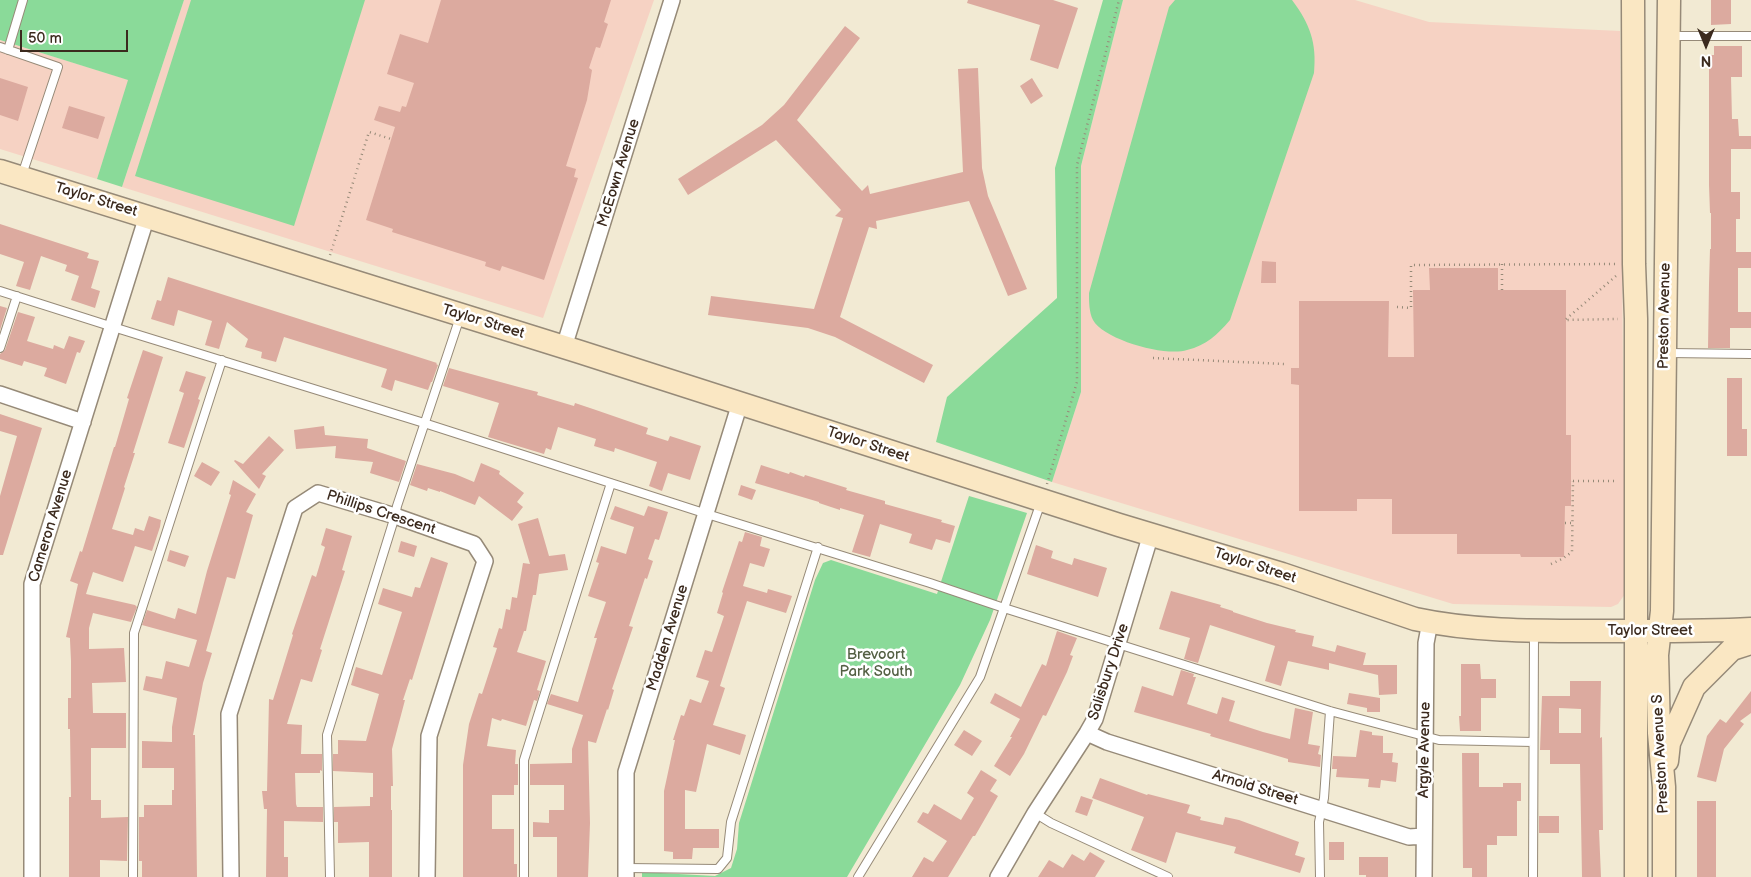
<!DOCTYPE html>
<html>
<head>
<meta charset="utf-8">
<style>
	body { margin:0 }
	#map { position:relative; width:1751px; height:877px; overflow:hidden; background:#f2ead3; font-family:"Balsamiq Sans",sans-serif }
	canvas { display:block }
	.north { position:absolute; left:1681px; top:20px; width:50px; height:50px; -webkit-text-stroke:4px #fff; paint-order:stroke; rotate:180deg; font-size:14px; font-weight:700; line-height:20px; text-align:center; color:#3b2a1e }
	.north::after { content:''; display:block; margin:auto; width:18px; height:22px; background:#3b2a1e; clip-path:polygon(50% 0,100% 100%,50% 72%,0 100%) }
	.scale { position:absolute; left:20px; top:30px; width:108px; height:22px; box-sizing:border-box; border:2px solid #3b2a1e; border-top:0; padding-left:6px; font-size:15px; line-height:18px; white-space:nowrap; color:#3b2a1e; -webkit-text-stroke:4px #fff; paint-order:stroke }
</style>
</head>
<body>
<div id="map">
<canvas width="1751" height="877"></canvas>
<div class="north">N</div>
<div class="scale">50 m</div>
</div>
<script>
const c = document.querySelector('canvas').getContext('2d');
c.lineJoin = 'round';
function paint(path, color) { c.fillStyle = color; c.fill(path, 'evenodd'); }
function trace(path, color, width, dash) { c.strokeStyle = color; c.lineWidth = width; c.lineCap = dash ? 'butt' : 'round'; c.setLineDash(dash || []); c.stroke(path); }
function drawText(font, color, halo, rows, align = 'center') {
  c.font = font + ' "Balsamiq Sans",sans-serif'; c.lineWidth = 5; c.setLineDash([]); c.textBaseline = 'middle'; c.strokeStyle = halo; c.fillStyle = color; for (const [text, x, y, turn = 0] of rows) {
    c.save(); c.translate(x, y); c.rotate((+turn || 0) * Math.PI / 180); c.textAlign = isNaN(turn) ? turn : align; if (halo) c.strokeText(text, 0, 0); c.fillText(text, 0, 0); c.restore();
  }
}
paint(new Path2D(`
	M184,0H654L543,318L122,187Z
	M1123,0H1355L1429,22L1620,31L1625,594L1618,604L1611,607L1453,604L1052,482L1081,392V166Z
	M0,40L129,80L97,179L0,149Z`), '#f6d2c3');
paint(new Path2D(`
	M0,0H184L122,187L97,179L128,80L0,40Z
	M191,0H365L294,226L135,176Z
	M1103,0H1123L1081,166V392L1052,482L936,442L947,397L1057,298L1055,168Z
	M1175,0H1292C1310,24 1317,43 1314,73L1230,320C1217,335 1207,345 1187,350C1166,357 1104,340 1093,320C1089,312 1089,302 1089,293L1169,7Z
	M969,496L1027,513L990,620L960,685L847,877H642V872L715,876L731,868L737,849L739,823L815,580L823,563L831,560L937,594Z`), '#8ada99');
paint(new Path2D(`
	M441,0H611L604,22L608,24L600,48L596,47L589,68L592,70L587,100L566,166L576,169L574,177L578,178L544,280L502,266L500,271L485,266L486,262L392,232L393,229L366,220L395,127L374,120L379,106L400,112L402,106L406,107L414,83L387,74L400,34L428,43Z
	M968,0H1053L1078,8L1058,69L1030,60L1040,25L967,3Z
	M1711,0H1731V24L1711,25Z
	M845,26L860,38L797,120L862,191L868,185L870,194L963,172L958,69L978,68L982,168L988,196L1027,289L1008,296L969,201L876,221L877,229L869,227L840,317L933,365L924,383L835,337L808,328L708,315L711,296L814,309L843,218L835,216L841,210L776,140L688,195L678,179L762,125L784,105Z
	M1714,46H1742V77H1731L1732,119H1738L1739,136H1751V149H1731V192H1740V219H1736V252H1751V268H1738V312H1751V328H1730V348H1708L1709,284L1710,249H1711V213H1710L1709,185V55H1714Z
	M0,78L28,87L18,121L0,115Z
	M1032,78L1043,96L1031,104L1020,86Z
	M69,106L105,117L98,139L62,128Z
	M0,224L89,253L87,258L99,261L91,288L100,291L95,308L71,300L79,276L65,271L67,265L41,256L30,290L16,286L24,262L0,254Z
	M1262,261L1276,262V283H1261Z
	M1429,268H1498V290H1566V435H1571V506H1565L1564,557H1521L1520,554H1457V534H1392V499H1357V511H1299V385L1291,384V368H1299V301H1389L1388,357H1414L1413,290H1430Z
	M168,277L437,363L436,364L438,365L432,382H431L428,390L395,380L392,391L381,387L387,369L284,337L276,362L261,358L262,352L245,347L248,339L227,322L219,349L205,345L212,321L178,310L174,326L151,319L157,300L161,301Z
	M0,306L7,308L0,330Z
	M18,312L35,317L27,341L53,349L54,345L64,349L69,336L85,341L80,353L77,352L66,384L44,376L47,368L24,361L22,366L0,359V354L5,350Z
	M143,350L163,357L133,453H135L124,487L125,488L112,529L133,535L135,528L144,531L149,516L161,520L160,527L152,551L135,546L123,582L93,572L86,594L135,605L137,607L131,622L93,613L89,628V649L124,648L126,682L92,683L93,713H126V748H91V800H101V818L128,817L127,861L100,860V877H69V797H71L70,729H68V698H71V661L70,640V638L66,637L78,584L70,581L80,551L82,552L114,447H115L129,399L127,398Z
	M449,368L526,389L538,392L537,395L574,406L575,403L593,409L648,428L646,434L668,441L670,436L701,446L690,480L668,473L662,491L649,486L657,462L615,448L614,452L594,446L596,439L558,427L551,450L546,448L544,454L488,437L499,403L443,386Z
	M186,371L206,377L198,399L200,400L184,448L168,443L184,393L179,391Z
	M1727,378H1742V429H1747V456H1727Z
	M0,414L42,428L3,555H0V496L17,436L0,431Z
	M324,426L325,435L368,439L367,448L406,461L399,482L370,473L373,462L335,458L336,446L296,449L294,430Z
	M269,436L284,450L262,474L266,476L259,489L234,461L235,460L243,464Z
	M202,462L220,472L211,486L194,476Z
	M481,463L500,471L499,474L524,493L517,502L523,507L512,521L479,496L475,505L440,491V492L428,488L427,491L410,485L417,464L455,474L474,482Z
	M761,465L789,474L790,472L804,477L805,475L831,483L847,488L846,490L885,501V504L942,520L941,522L955,526L950,543L936,539L932,550L909,543L912,534L880,524L870,557L852,552L864,515L840,508V510L819,503V502L755,483Z
	M233,480L256,494L246,512L253,515L235,579L227,577L206,651L212,653L203,683L193,735H195L197,877H142V861H139V817H144V805H172V790H174V768H142V741L172,742V727L177,698L143,690L146,676L162,679L166,661L189,667L197,640L142,625L147,610L175,619L178,608L196,614L207,571L231,495L229,494Z
	M741,485L756,490L752,500L738,495Z
	M615,506L644,516L648,506L668,512L659,540L655,539L648,559L653,561L647,579L645,578L629,626L633,627L612,689L614,690L608,710L607,709L596,743L588,741L590,823L588,877H557V837H533V822L549,823V810H564V785H530V764L572,763V749L583,715L547,704L551,694L578,702L597,638H594L606,602L588,596L599,563L596,562L601,546L626,554L634,527L610,519Z
	M538,518L549,556L565,554L568,570L539,574L536,595H533L526,631H524L517,652L546,661L537,690L540,691L537,701L534,700L526,726L502,719L501,721L492,718L487,746L516,750L515,764H518V785H514V795H492V829H514V864H517V877H463V765L469,724L479,693L482,694L497,648L493,647L499,628L502,629L506,609L510,610L512,597L517,598L523,563L530,564L518,524Z
	M326,528L352,536L342,570L345,571L320,649L322,650L312,682L301,679L287,724L302,725L301,754H322V771L320,770V773H295L296,804L297,807H323V822L284,821V857H288V877H266L267,809H264L262,791H267L269,699L273,700L293,635L292,634L312,575L316,577L325,547L321,545Z
	M745,532L762,537L760,546L770,549L764,567L750,563L743,586L767,593L768,589L792,596L786,613L747,601L720,686L725,688L713,725L746,735L740,755L707,744L696,792L685,790V829H719V848H693L692,859H673V852L664,851V791L675,740H673L681,715L684,716L690,699L701,703L709,681L696,677L705,650L712,652L724,616L717,613L723,593L722,592L739,541L742,542Z
	M401,541L417,546L414,557L398,552Z
	M1036,545L1053,551L1051,558L1072,565L1074,558L1107,568L1098,597L1027,574Z
	M170,550L189,556L185,567L167,561Z
	M431,557L448,563L412,680L410,679L403,700H405L392,749L393,786H391V810H392V877H369V842L338,843V822H334V807L370,806V797H373V773L333,771V754H338V740L366,741L379,694L351,685L356,667L382,675L402,612L378,604L383,588L412,597L415,587L420,588Z
	M1171,591L1221,605L1220,607L1233,611V612L1267,623L1296,630L1295,632L1314,636L1312,646L1335,652L1337,645L1366,653L1363,665H1397V694L1379,695L1378,675L1329,663V670L1288,661L1281,686L1265,681L1275,646L1210,625L1198,663L1184,659L1190,638L1159,629Z
	M1057,631L1077,638L1070,655L1073,656L1067,672L1046,716L1043,715L1024,754L1010,776L994,766L1012,737H1010L1020,719L990,703L995,693L1021,707L1042,664L1046,666Z
	M1461,664H1480L1481,679H1496V698H1481V731H1460L1459,716H1461Z
	M1181,670L1194,674L1193,677H1196L1187,704L1217,714L1222,697L1235,701L1229,721L1263,732L1290,739L1295,708L1313,712L1308,744L1320,746L1318,754L1321,755L1320,767L1288,762V759L1210,736L1211,734L1134,712L1142,686L1173,696Z
	M1570,681H1601L1600,738L1602,737L1603,830H1599L1601,877H1582L1580,764H1550V750H1540L1542,696H1570ZM1559,708L1581,709V733H1559Z
	M1751,691V713L1740,721L1744,724L1724,749L1716,782L1697,777L1707,736L1720,719L1726,723Z
	M1349,693L1380,698V712H1367V708L1347,704Z
	M964,730L982,741L972,756L954,745Z
	M1360,730L1372,732V735L1383,736V753H1393L1392,762L1398,763L1396,782L1381,780L1380,788L1368,787L1369,779L1336,777L1337,769H1332L1333,756L1356,757Z
	M1462,753H1479V787H1503V783H1521V801H1517V836H1497V845H1487V877H1472V868H1463Z
	M981,770L997,780L990,791L998,796L975,836H973L948,877H912L924,857L933,862L947,841L917,822L923,812L928,814L934,804L961,820L974,798L967,793Z
	M1100,778L1147,795L1148,794L1190,805L1187,813L1201,817L1200,820L1223,825L1225,817L1239,820L1299,842L1295,855L1305,858L1300,873L1234,853L1236,847L1176,832L1166,863L1131,850L1144,817L1092,798Z
	M1081,796L1093,800L1087,816L1075,812Z
	M1697,801H1716V877H1697Z
	M1539,816H1559V833H1539Z
	M1329,842H1344V860H1329Z
	M1090,852L1105,861L1095,877H1038L1049,860L1063,868L1072,854L1084,861Z
	M1359,857H1388V877H1366V875H1359Z`), '#dcaa9f');
const service = new Path2D(`
	M1670,36H1751
	M0,47L58,67L22,175
	M8,50L23,0
	M0,291L113,327L424,423L707,514L930,583L1004,608L1330,711L1439,740L1533,742
	M0,348L17,296
	M1668,353L1751,354
	M1035,813L1051,823L1168,877
	M626,868L718,869L727,858L731,822L818,547
	M133,877L134,633L222,360
	M330,877L327,735L395,516L397,506L460,317
	M524,877V760L611,483
	M858,877L980,677L1041,502
	M1320,877L1319,822L1324,798L1330,711
	M1533,877L1534,633`);
const minor = new Path2D(`
	M564,347L672,0
	M0,394L83,422
	M1087,733L1107,742L1409,837L1424,836
	M32,877V584L147,216
	M231,877L229,714L295,508L318,493L395,516L474,544L485,561L429,736L427,877
	M626,877V772L740,403
	M998,877L1035,813L1087,733L1095,719L1151,534
	M1424,877L1426,643L1430,622`);
const secondary = new Path2D(`
	M1633,0L1634,264L1636,319V877
	M0,171L580,352L1119,525L1282,574L1415,619C1471,631 1530,631 1587,631C1641,631 1696,632 1751,629
	M1667,761L1669,743L1694,687L1732,649L1751,643
	M1664,877V787L1659,733L1657,655L1662,611L1669,0`);
trace(service, '#968a78', 10);
trace(minor, '#968a78', 18);
trace(secondary, '#968a78', 25);
trace(new Path2D(`
	M330,255L369,132L391,139
	M1616,276L1565,320L1618,319
	M1502,290V264
	M1397,307L1411,308V265L1616,264
	M1153,358L1284,364
	M1573,481H1617
	M1047,484L1077,382V165L1119,0
	M1565,523H1573
	M1551,564L1562,559L1572,552L1573,481`), '#968a78', 2.5, [1, 4]);
trace(service, '#fff', 8);
trace(minor, '#fff', 15);
trace(secondary, '#fae7c3', 22);
drawText('15px', '#3b2a1e', '#fff', [
	["McEown Avenue",619,173,-73],
	["Taylor Street",96,200,17],
	["Preston Avenue",1665,316,-89],
	["Taylor Street",483,322,17],
	["Taylor Street",868,445,18],
	["Phillips Crescent",381,513,18],
	["Cameron Avenue",51,526,-73],
	["Taylor Street",1255,566,18],
	["Taylor Street",1650,631],
	["Madden Avenue",668,638,-73],
	["Salisbury Drive",1109,672,-72],
	["Argyle Avenue",1425,750,-89],
	["Preston Avenue S",1661,754,-93],
	["Arnold Street",1255,788,17]
]);
drawText('15px', '#535f43', '#fff', [
	["Brevoort",876,655],
	["Park South",876,672]
]);
</script>
</body>
</html>
